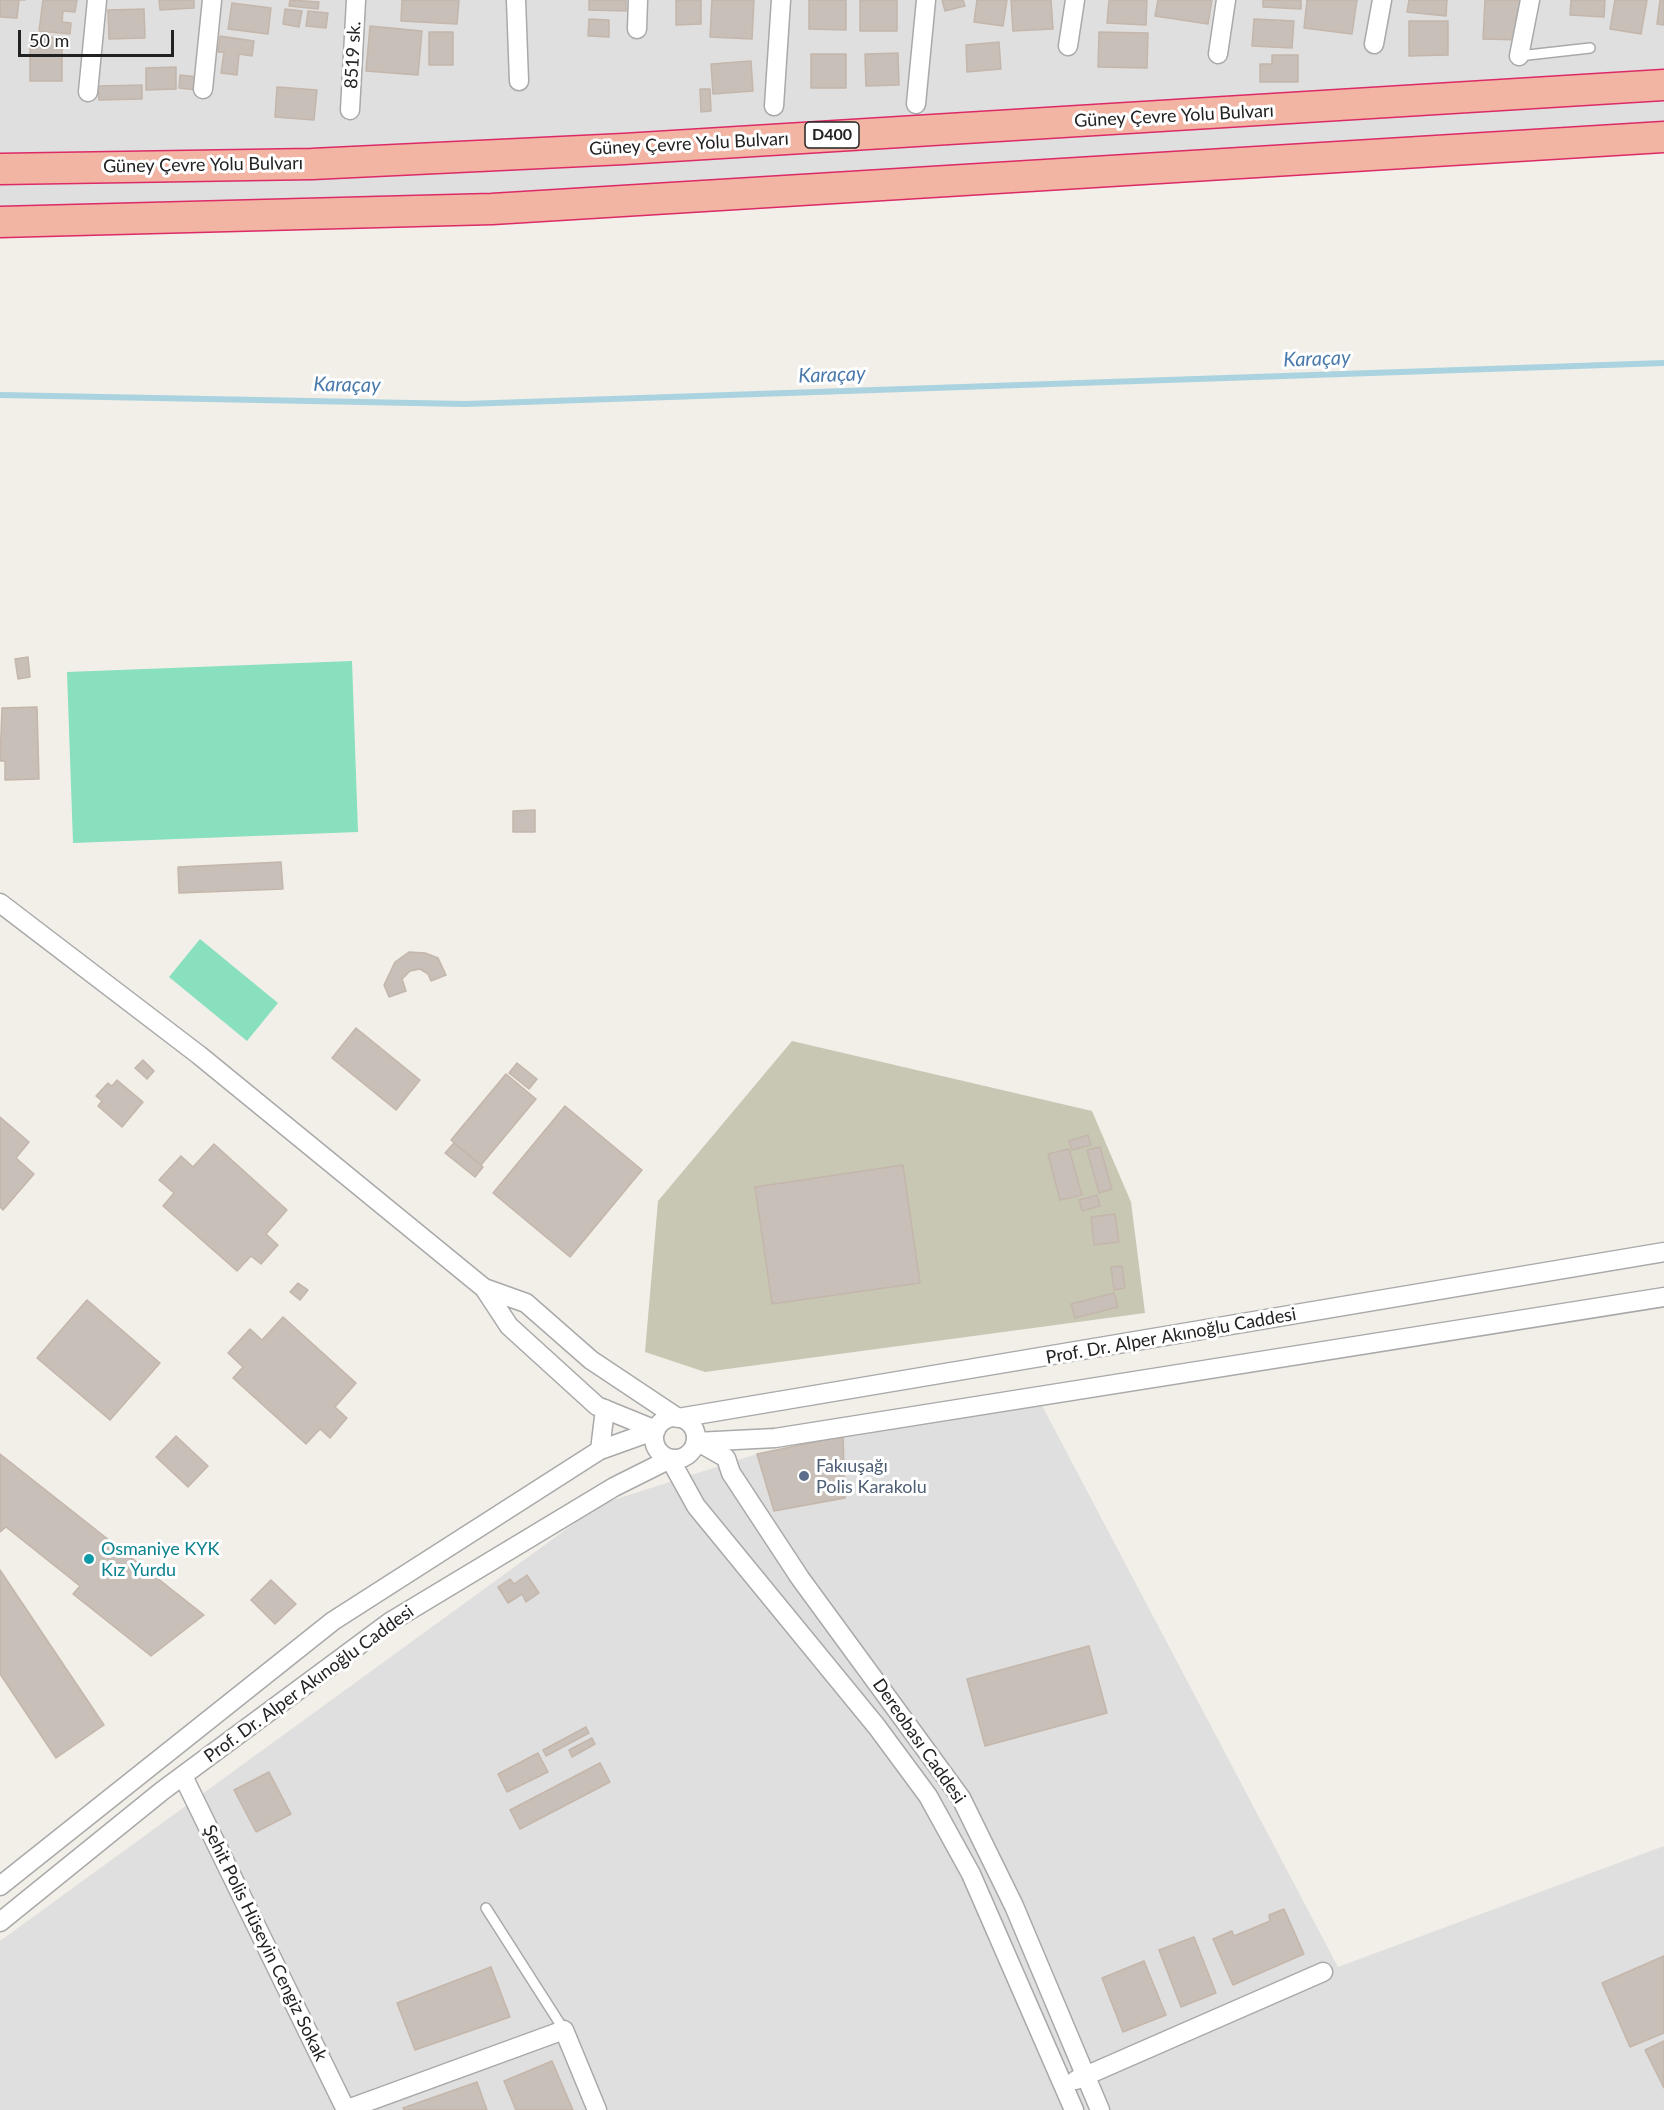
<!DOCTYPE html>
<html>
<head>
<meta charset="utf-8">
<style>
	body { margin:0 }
	#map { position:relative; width:1664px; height:2110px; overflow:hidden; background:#f2efe9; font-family:Lato,sans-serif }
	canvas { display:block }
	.scale { position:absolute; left:18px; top:30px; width:156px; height:27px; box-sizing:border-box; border:3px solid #222; border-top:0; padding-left:8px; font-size:18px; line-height:21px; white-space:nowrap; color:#222; -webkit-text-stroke:4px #fff; paint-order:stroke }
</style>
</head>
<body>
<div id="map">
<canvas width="1664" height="2110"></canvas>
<div class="scale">50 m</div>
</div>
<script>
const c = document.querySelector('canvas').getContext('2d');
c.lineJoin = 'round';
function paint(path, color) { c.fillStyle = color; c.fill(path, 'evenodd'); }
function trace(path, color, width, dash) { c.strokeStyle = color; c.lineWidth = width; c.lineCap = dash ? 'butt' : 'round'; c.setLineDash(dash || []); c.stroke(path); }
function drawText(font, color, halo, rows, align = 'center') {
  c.font = font + ' Lato,sans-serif'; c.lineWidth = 6; c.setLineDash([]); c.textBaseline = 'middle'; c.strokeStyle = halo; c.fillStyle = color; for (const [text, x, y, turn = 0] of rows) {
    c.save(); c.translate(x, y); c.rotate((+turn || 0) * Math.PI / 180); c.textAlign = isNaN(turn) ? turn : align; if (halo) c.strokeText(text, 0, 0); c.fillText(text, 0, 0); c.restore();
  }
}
paint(new Path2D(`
	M0,0H1664V142L0,227Z
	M1038,1398L1338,1967L1664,1846V2110H0V1941L601,1504L757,1454Z`), '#e0dfdf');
paint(new Path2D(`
	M792,1041L1092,1111L1131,1202L1145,1313L705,1372L645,1352L658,1201Z`), '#c7c7b4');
paint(new Path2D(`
	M352,661L358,832L73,843L67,672Z
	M200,939L278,1003L247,1041L169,977Z`), '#88e0be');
trace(new Path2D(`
	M0,395L465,404L1664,363`), '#aad3df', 6);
const building = new Path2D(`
	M0,0H25H19L17,18L0,17Z
	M43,0H77L75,12L63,11L62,22L71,23L70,34L39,31Z
	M159,0H194V8L160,10Z
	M290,0L319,2L318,9L289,6Z
	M402,0H459L457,24L401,21Z
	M589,0H626V11L589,10Z
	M676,0H701V24L676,25Z
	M712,0H754L752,39L710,37Z
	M809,0H846V30L809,29Z
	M860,0H897V31H860Z
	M942,0H963L965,6L945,11Z
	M977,0H1007L1003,26L974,22Z
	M1011,0H1051L1053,29L1013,31Z
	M1109,0H1147L1146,25L1107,23Z
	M1158,0H1212L1208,24L1155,16Z
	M1263,0H1301V9L1263,7Z
	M1307,0H1357L1352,34L1304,28Z
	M1409,0H1447L1446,16L1407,12Z
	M1485,0H1523L1521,40L1483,39Z
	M1571,0H1605L1604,17L1570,15Z
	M1615,0H1647L1641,34L1610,29Z
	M1660,0H1664V25L1657,24Z
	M232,3L271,8L268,34L228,29Z
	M144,9L145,38L109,39L108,10Z
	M285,9L302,11L299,27L283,24Z
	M308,11L328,13L326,28L306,26Z
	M589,19L609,20V37L588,36Z
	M1254,19L1294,21L1292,48L1252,46Z
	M1409,21H1448V55L1409,56Z
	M370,26L422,31L418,75L366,71Z
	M429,32H453V65H429Z
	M1099,32L1148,33L1147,68L1098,67Z
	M220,36L254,41L252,56L239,54L237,75L221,73L224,52H218Z
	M62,37V81H30V38Z
	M999,42L1001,69L967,72L966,45Z
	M898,53L899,85L866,86L865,54Z
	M811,54H846V88H811Z
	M1272,55H1298V82H1260V64H1272Z
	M751,61L753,91L713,94L711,64Z
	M176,67V89L146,90V68Z
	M180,75L197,77L196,90L179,88Z
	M142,85V99L99,100L98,86Z
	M277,87L317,90L314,120L275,117Z
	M700,89H710L711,111L701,112Z
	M28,657L30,677L18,679L15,659Z
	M37,707L39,779L5,780V761H0L2,708Z
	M535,810V832H513V811Z
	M281,862L283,889L179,893L178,867Z
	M409,952L425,953L438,958L446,975L431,981L428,974L420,969L410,971L402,979L406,991L389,997L384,985L395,962Z
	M356,1028L420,1080L396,1110L332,1058Z
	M143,1060L154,1071L147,1079L135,1068Z
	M517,1063L537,1079L529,1089L509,1073Z
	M506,1074L536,1099L481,1165L451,1140Z
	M117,1080L143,1102L122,1127L98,1106L102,1101L96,1096L108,1083L112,1086Z
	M565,1106L642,1170L570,1257L493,1193Z
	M0,1117L29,1142L16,1158L34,1174L3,1210L0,1207Z
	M1088,1135L1091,1145L1072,1150L1069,1141Z
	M454,1143L483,1167L475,1177L445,1153Z
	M214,1144L287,1210L266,1234L278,1245L261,1264L251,1256L237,1271L163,1206L174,1193L159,1180L181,1156L193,1167Z
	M1100,1147L1112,1189L1099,1193L1087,1150Z
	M1069,1149L1082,1195L1060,1200L1048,1154Z
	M903,1165L920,1283L772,1304L755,1187Z
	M1097,1195L1100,1206L1082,1211L1079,1200Z
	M1115,1214L1119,1242L1094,1245L1091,1217Z
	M1122,1266L1125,1288L1114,1290L1111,1267Z
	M298,1283L308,1290L300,1300L290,1292Z
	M1114,1293L1118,1307L1075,1318L1071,1304Z
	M87,1300L160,1363L110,1420L37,1358Z
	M283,1317L356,1383L335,1407L347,1418L330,1438L320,1429L306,1444L233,1378L243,1367L228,1353L250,1329L262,1340Z
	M176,1436L208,1466L188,1487L156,1457Z
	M843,1436L845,1498L774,1511L757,1454Z
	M0,1454L204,1615L151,1656L73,1594L80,1586L6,1527L0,1532Z
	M0,1570L104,1725L56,1758L0,1674Z
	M527,1575L539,1593L526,1602L522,1594L508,1603L498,1587L510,1579L514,1584Z
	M271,1580L296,1604L275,1624L251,1600Z
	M1089,1646L1107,1713L985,1746L967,1679Z
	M586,1727L589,1733L546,1756L543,1750Z
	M592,1738L595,1744L572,1757L569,1750Z
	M538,1753L548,1772L507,1792L498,1774Z
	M600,1763L610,1782L520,1829L510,1810Z
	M269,1772L291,1814L256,1832L234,1790Z
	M1284,1909L1304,1954L1233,1985L1213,1939L1232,1931L1234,1936L1270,1921L1269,1915Z
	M1194,1937L1216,1993L1181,2007L1159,1950Z
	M1664,1956V2033L1630,2047L1602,1983Z
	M1144,1961L1166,2015L1123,2032L1102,1978Z
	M491,1967L510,2017L415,2050L397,2003Z
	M1664,2041V2088L1645,2050Z
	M552,2061L573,2110H516L504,2081Z
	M477,2082L487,2110H404L403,2108Z`);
paint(building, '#c7bfb8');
trace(building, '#c4b6ab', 1.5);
const service = new Path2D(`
	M1519,56L1590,48
	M486,1908L564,2030`);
const minor = new Path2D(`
	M516,0L519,81
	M637,29L638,0
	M1374,44L1382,0
	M1068,46L1075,0
	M1218,54L1226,0
	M1519,56L1530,0
	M203,89L212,0
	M88,92L97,0
	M916,104L926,0
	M774,106L781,0
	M350,110L356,0
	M0,903L199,1055L484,1288L509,1326L597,1406L656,1430
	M484,1288L526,1303L591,1360L678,1418L1664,1252
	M654 1438a21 21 0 1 1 42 0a21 21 0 1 1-42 0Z
	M696,1442L775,1438L1664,1297
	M698,1442L726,1458L731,1473L800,1578L961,1798L1014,1906L1100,2110
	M600,1450L605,1409
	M183,1776L346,2110
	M0,1886L333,1621L600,1450L656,1430
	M0,1922L162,1791L390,1622L614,1487L670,1459L696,1506L877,1727L928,1796L971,1874L1074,2110
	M1076,2080L1323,1972
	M345,2110L564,2030L597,2110`);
const trunk = new Path2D(`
	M0,169L312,164L624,149L1664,85
	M0,222L492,209L1664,137`);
trace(service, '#a9a9a9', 12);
trace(minor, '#a9a9a9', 21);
trace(trunk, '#dc2a67', 33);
trace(service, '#fff', 9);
trace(minor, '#fff', 18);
trace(trunk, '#f2b4a3', 30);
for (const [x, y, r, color] of [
	[804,1476,6,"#5c6f8a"],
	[89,1559,6,"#0f9aa8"]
]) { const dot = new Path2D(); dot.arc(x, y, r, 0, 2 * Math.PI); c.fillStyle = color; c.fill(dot); trace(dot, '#fff', 2); }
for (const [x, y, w] of [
	[832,135,54]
]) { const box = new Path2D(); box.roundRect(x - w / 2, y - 13, w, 26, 4.5); c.fillStyle = '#fff'; c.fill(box); trace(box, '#222', 1.5); }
drawText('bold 16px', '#222', null, [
	["D400",832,135]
]);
drawText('18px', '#222', '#fff', [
	["8519 sk.",353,55,-87],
	["Güney Çevre Yolu Bulvarı",1174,116,-3],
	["Güney Çevre Yolu Bulvarı",689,144,-3],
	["Güney Çevre Yolu Bulvarı",203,165,-1],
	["Prof. Dr. Alper Akınoğlu Caddesi",1171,1336,-10],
	["Prof. Dr. Alper Akınoğlu Caddesi",309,1684,-36],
	["Dereobası Caddesi",919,1741,55],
	["Şehit Polis Hüseyin Cengiz Sokak",265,1943,64]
]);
drawText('18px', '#4e5e75', '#fff', [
	["Fakıuşağı",816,1466],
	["Polis Karakolu",816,1487]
], 'left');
drawText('18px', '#0d838f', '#fff', [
	["Osmaniye KYK",101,1549],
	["Kız Yurdu",101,1570]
], 'left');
drawText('italic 20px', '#4a7aab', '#fff', [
	["Karaçay",1317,359,-2],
	["Karaçay",832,375,-2],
	["Karaçay",347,385,1]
]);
</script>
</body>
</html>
